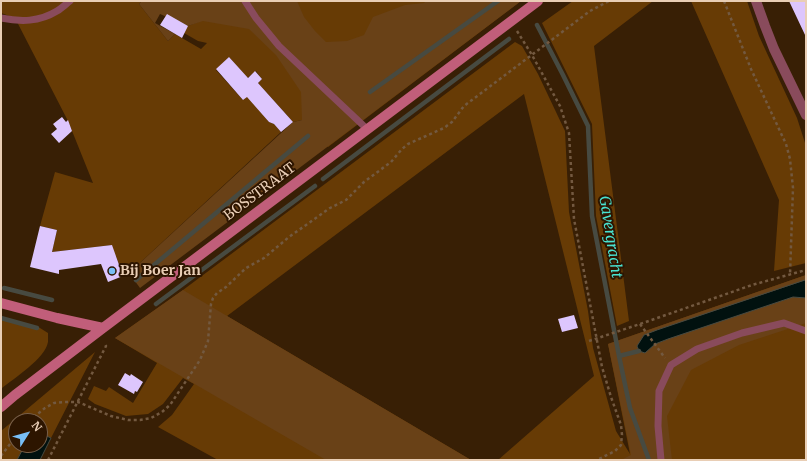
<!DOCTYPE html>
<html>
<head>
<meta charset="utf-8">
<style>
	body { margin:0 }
	#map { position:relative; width:807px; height:461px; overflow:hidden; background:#381f05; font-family:Merriweather,serif }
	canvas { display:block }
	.frame { position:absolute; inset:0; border:2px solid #e9ceb5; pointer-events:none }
	.north { position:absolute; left:8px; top:413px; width:40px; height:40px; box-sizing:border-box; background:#2d1500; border:1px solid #785f48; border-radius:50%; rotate:53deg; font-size:11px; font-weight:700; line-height:16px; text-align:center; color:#e9ceb5 }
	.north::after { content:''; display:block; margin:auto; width:14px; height:18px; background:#78bff7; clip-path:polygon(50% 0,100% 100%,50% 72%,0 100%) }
</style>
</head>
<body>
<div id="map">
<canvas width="807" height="461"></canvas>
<div class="frame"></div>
<div class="north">N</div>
</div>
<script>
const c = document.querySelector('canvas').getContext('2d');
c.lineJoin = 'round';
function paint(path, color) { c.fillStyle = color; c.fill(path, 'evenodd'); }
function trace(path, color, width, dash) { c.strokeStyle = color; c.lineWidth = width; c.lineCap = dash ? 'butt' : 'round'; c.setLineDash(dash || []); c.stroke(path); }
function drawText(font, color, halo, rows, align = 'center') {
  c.font = font + ' Merriweather,serif'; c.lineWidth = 4; c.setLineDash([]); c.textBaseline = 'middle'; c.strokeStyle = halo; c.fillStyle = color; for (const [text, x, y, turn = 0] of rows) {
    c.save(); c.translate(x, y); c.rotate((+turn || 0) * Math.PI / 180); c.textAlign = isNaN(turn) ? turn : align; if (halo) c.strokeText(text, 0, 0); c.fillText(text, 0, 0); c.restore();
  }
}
paint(new Path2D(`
	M1,1H142L139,4L168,41L175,34L201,49L207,43L198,41L184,33L188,26L198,22L172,1H521L328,147L302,120L293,122L258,83L262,79L256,71L247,78L229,57L216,70L243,100L252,92L268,121L269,122L274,124L281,132L129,273L123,276L116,256H114L112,245L52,252L57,230L40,226L55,172L93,183L68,121L15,18L1,13Z
	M573,1H653L594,46L629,321L617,326L596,216L592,124L542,23Z
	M691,1H747L759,36L797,118L806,146V263L774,271L779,200Z
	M515,42L522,46L538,74L565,131L569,212L588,311L593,348L616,431L630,454L608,344L806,275V460H498L594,376L524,94L227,316L471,460H218L158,427L172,415L194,384L183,378L163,404L148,414L126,416L95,404L88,399L94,386L106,391L109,387L133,403L157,363L115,338L183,290Z
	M1,318L40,328L48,333C48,336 48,339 48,342C45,359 14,378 1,389Z
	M95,352L51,438L40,433V421H16V445H25L17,460H1V431Z`), '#673b05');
paint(new Path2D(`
	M142,1H297L304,17L315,31L326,42L347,41L364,35L373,17L405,5L424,3L426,1H521L140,288L129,273L293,122L302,120L301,92L276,55L249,29L203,21L188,26L160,14L155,23L175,34L168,41L139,4Z
	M806,275V323L739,345L691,370L667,416L672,460H621L631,455L608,344Z
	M183,290L471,460H326L115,338Z`), '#694117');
const water = new Path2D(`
	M806,280V298L793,297L668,339L655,344L645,353L639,351L637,346L644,335L657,330Z
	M40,433L51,438L40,460H17L25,445H40Z`);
paint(water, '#01110f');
trace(water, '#474a41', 1);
trace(new Path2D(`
	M537,25L563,75L588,126L592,216L619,356L630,408L649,460
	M370,92L498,1
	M323,179L509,39
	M136,280L308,136
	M4,288L52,300
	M156,304L315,186
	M1,318L37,328
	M619,356L639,351`), '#474a41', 4.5);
paint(new Path2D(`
	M789,1H806V37Z
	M167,14L188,26L182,38L160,25Z
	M229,57L248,78L255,71L262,79L258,83L293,122L281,132L274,124L269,122L247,97L243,100L216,69Z
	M62,117L66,122L68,120L72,131L59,143L51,134L57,129L53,124Z
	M40,226L57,230L52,252L112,245L123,276L108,282L101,264L59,270V274L30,267Z
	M574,315L578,328L562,332L558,319Z
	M125,373L130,376L131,374L143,382L137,392L135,391L134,394L118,385Z`), '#ddc6fd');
trace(new Path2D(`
	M724,1L751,69L786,144L790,159L793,188L790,275
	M517,31L532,55L560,106L569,133L574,219L602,367L611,397L621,425L622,435L621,445L615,451L597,460
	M640,324L665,358
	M589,341L640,324L752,285L806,270
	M29,421L45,408L54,403L65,402H78L111,416L128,420H140L151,418L162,412L170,405L200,360L208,341L211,304L213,298L217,293L226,287L246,268L264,258L289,237L330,208L346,200L364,182L391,162L402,149L408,144L444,128L452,122L464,106L590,11L609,1
	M1,456L16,436
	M48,460L106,346L104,343`), '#735940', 2.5, [3, 3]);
trace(new Path2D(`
	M245,1L256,18L279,46L367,129
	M1,18C21,22 39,22 57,11C62,8 66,4 70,1
	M661,460L658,426L659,391L671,365L697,349L742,333L784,323L806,331`), '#894b5c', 7);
trace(new Path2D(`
	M756,1L765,26L774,49L806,115`), '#894b5c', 10);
trace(new Path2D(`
	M1,303L57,318L103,328
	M1,407L15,395L103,328L538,1`), '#c15e7a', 10);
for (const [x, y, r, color] of [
	[112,271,4,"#78bff7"]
]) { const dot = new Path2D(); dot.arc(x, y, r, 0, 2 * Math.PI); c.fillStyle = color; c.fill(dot); trace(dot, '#2d1500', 1.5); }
drawText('14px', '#e9ceb5', '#2d1500', [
	["BOSSTRAAT",260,192,-37]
]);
drawText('bold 14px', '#e9ceb5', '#2d1500', [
	["Bij Boer Jan",120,271]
], 'left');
drawText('italic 15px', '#49e2d0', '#2d1500', [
	["Gavergracht",610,237,81]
]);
</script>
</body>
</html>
